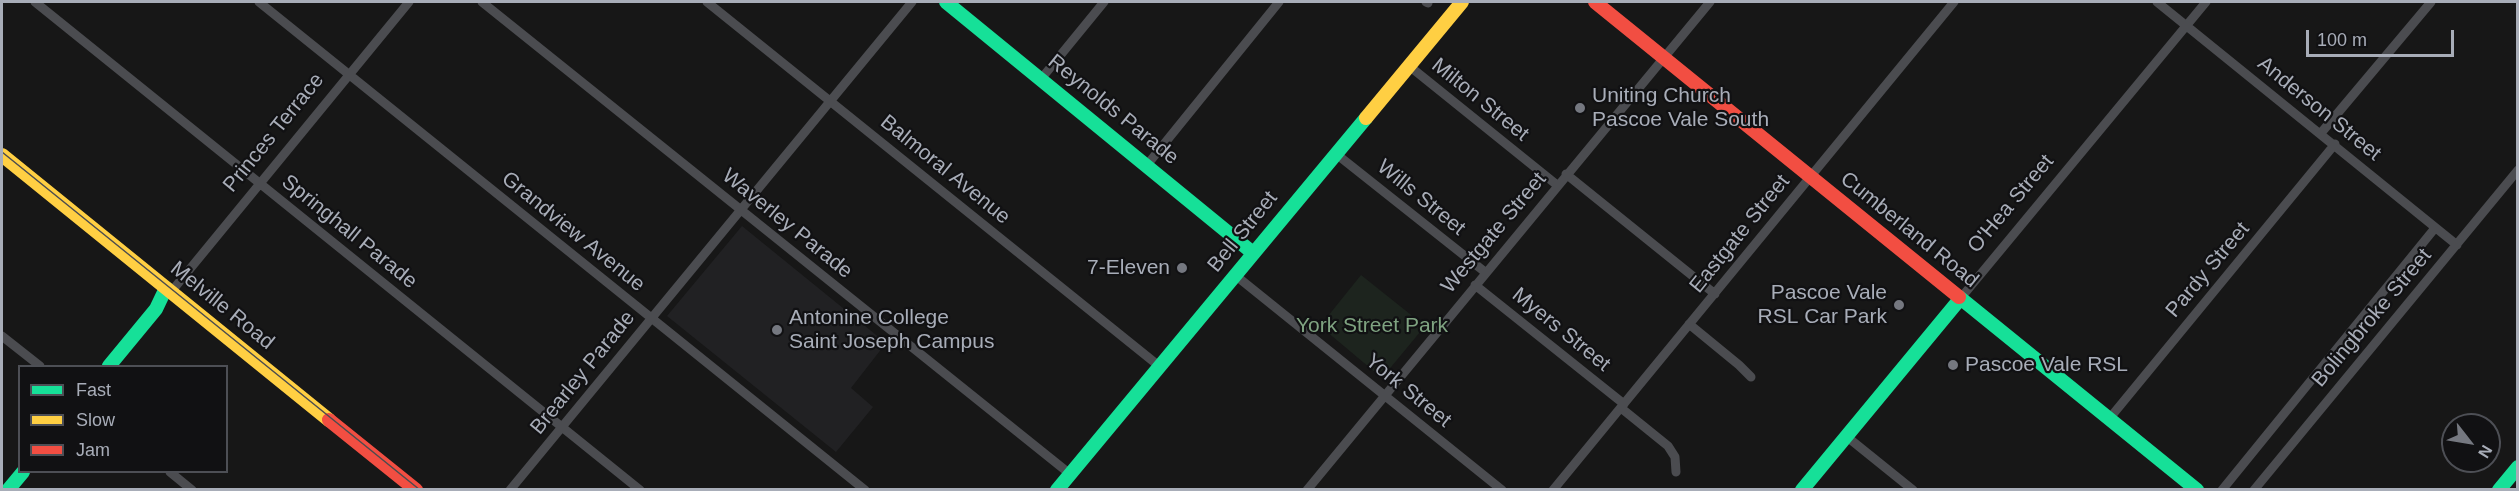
<!DOCTYPE html>
<html>
<head>
<meta charset="utf-8">
<style>
	body { margin:0 }
	#map { position:relative; width:2519px; height:491px; overflow:hidden; background:#171717; font-family:Helvetica,sans-serif }
	canvas { display:block }
	.frame { position:absolute; inset:0; border:3px solid #a8adb8; pointer-events:none }
	.legend { position:absolute; left:18px; top:365px; width:210px; height:108px; box-sizing:border-box; background:#111113; border:2px solid #4d4f55; margin:0; padding:8px 10px; list-style:none; font-size:18px; color:#a8adb8 }
	.legend li { display:flex; align-items:center; gap:12px; height:30px }
	.legend b { width:30px; border:2px solid #4d4f55 }
	.north { position:absolute; left:2441px; top:413px; width:60px; height:60px; box-sizing:border-box; background:#111113; border:2px solid #4d4f55; border-radius:50%; rotate:121deg; font-size:16px; font-weight:700; line-height:24px; text-align:center; color:#a8adb8 }
	.north::after { content:''; display:block; margin:auto; width:21px; height:27px; background:#757880; clip-path:polygon(50% 0,100% 100%,50% 72%,0 100%) }
	.scale { position:absolute; left:2306px; top:30px; width:148px; height:27px; box-sizing:border-box; border:3px solid #a8adb8; border-top:0; padding-left:8px; font-size:18px; line-height:21px; white-space:nowrap; color:#a8adb8; -webkit-text-stroke:4px #111113; paint-order:stroke }
</style>
</head>
<body>
<div id="map">
<canvas width="2519" height="491"></canvas>
<div class="frame"></div>
<ul class="legend">
<li><b style="height:8px;background:#16e098"></b>Fast</li>
<li><b style="height:8px;background:#ffcf43"></b>Slow</li>
<li><b style="height:8px;background:#f24e42"></b>Jam</li>
</ul>
<div class="north">N</div>
<div class="scale">100 m</div>
</div>
<script>
const c = document.querySelector('canvas').getContext('2d');
c.lineJoin = 'round';
function paint(path, color) { c.fillStyle = color; c.fill(path, 'evenodd'); }
function trace(path, color, width, dash) { c.strokeStyle = color; c.lineWidth = width; c.lineCap = dash ? 'butt' : 'round'; c.setLineDash(dash || []); c.stroke(path); }
function drawText(font, color, halo, rows, align = 'center') {
  c.font = font + ' Helvetica,sans-serif'; c.lineWidth = 4.5; c.setLineDash([]); c.textBaseline = 'middle'; c.strokeStyle = halo; c.fillStyle = color; for (const [text, x, y, turn = 0] of rows) {
    c.save(); c.translate(x, y); c.rotate((+turn || 0) * Math.PI / 180); c.textAlign = isNaN(turn) ? turn : align; if (halo) c.strokeText(text, 0, 0); c.fillText(text, 0, 0); c.restore();
  }
}
paint(new Path2D(`
	M742,226L886,343L851,388L873,407L836,452L667,316Z`), '#212123');
paint(new Path2D(`
	M1361,275L1425,326L1382,378L1320,326Z`), '#1d241e');
trace(new Path2D(`
	M35,2L640,490
	M259,2L865,490
	M482,2L1070,474
	M707,2L1159,366
	M1426,2L1428,3
	M2157,2L2457,245
	M1408,65L1557,185
	M1041,79L1104,2
	M2321,133L2431,2
	M1335,153L1485,272
	M1147,165L1279,2
	M1566,174L1715,294
	M1235,275L1502,490
	M1475,285L1624,404
	M171,292L409,2
	M1960,299L2206,2
	M1689,324L1739,365L1751,377
	M2,336L40,366
	M1621,408L1668,446L1675,457L1676,472
	M2109,419L2335,144
	M1846,436L1913,490
	M170,472L192,490
	M510,490L912,2
	M1307,490L1710,2
	M1553,490L1954,2
	M2222,490L2435,228
	M2254,490L2518,170`), '#4b4c50', 9);
trace(new Path2D(`
	M946,2L1253,253
	M1959,297L2197,490
	M109,366L156,309L166,288
	M8,490L23,472
	M1057,490L1366,118
	M1802,490L1960,299
	M2499,490L2518,467`), '#16e098', 14);
trace(new Path2D(`
	M1366,118L1462,2
	M2,155L329,420`), '#ffcf43', 14);
trace(new Path2D(`
	M1595,2L1959,297
	M329,420L416,490`), '#f24e42', 14);
trace(new Path2D(`
	M2,152L420,490`), '#4b4c4f', 1.5);
for (const [x, y, r, color] of [
	[1580,108,6,"#757880"],
	[1182,268,6,"#757880"],
	[1899,305,6,"#757880"],
	[777,330,6,"#757880"],
	[1953,365,6,"#757880"]
]) { const dot = new Path2D(); dot.arc(x, y, r, 0, 2 * Math.PI); c.fillStyle = color; c.fill(dot); trace(dot, '#111113', 2); }
drawText('21px', '#a8adb8', '#111113', [
	["Uniting Church",1592,96],
	["Pascoe Vale South",1592,120],
	["7-Eleven",1170,268,"right"],
	["Pascoe Vale",1887,293,"right"],
	["RSL Car Park",1887,317,"right"],
	["Antonine College",789,318],
	["Saint Joseph Campus",789,342],
	["Pascoe Vale RSL",1965,365]
], 'left');
drawText('21px', '#a8adb8', '#111113', [
	["Milton Street",1480,100,39],
	["Anderson Street",2319,109,39],
	["Reynolds Parade",1113,110,39],
	["Princes Terrace",274,133,-51],
	["Balmoral Avenue",945,170,39],
	["Wills Street",1421,198,39],
	["O'Hea Street",2011,204,-50],
	["Waverley Parade",787,224,39],
	["Cumberland Road",1909,230,39],
	["Springhall Parade",349,232,39],
	["Grandview Avenue",573,232,39],
	["Bell Street",1243,232,-51],
	["Westgate Street",1494,233,-50],
	["Eastgate Street",1740,234,-51],
	["Pardy Street",2208,270,-50],
	["Melville Road",222,306,39],
	["Bolingbroke Street",2372,318,-50],
	["Myers Street",1561,330,39],
	["Brearley Parade",583,373,-51],
	["York Street",1408,391,39]
]);
drawText('21px', '#7fa381', '#111113', [
	["York Street Park",1372,326]
]);
</script>
</body>
</html>
